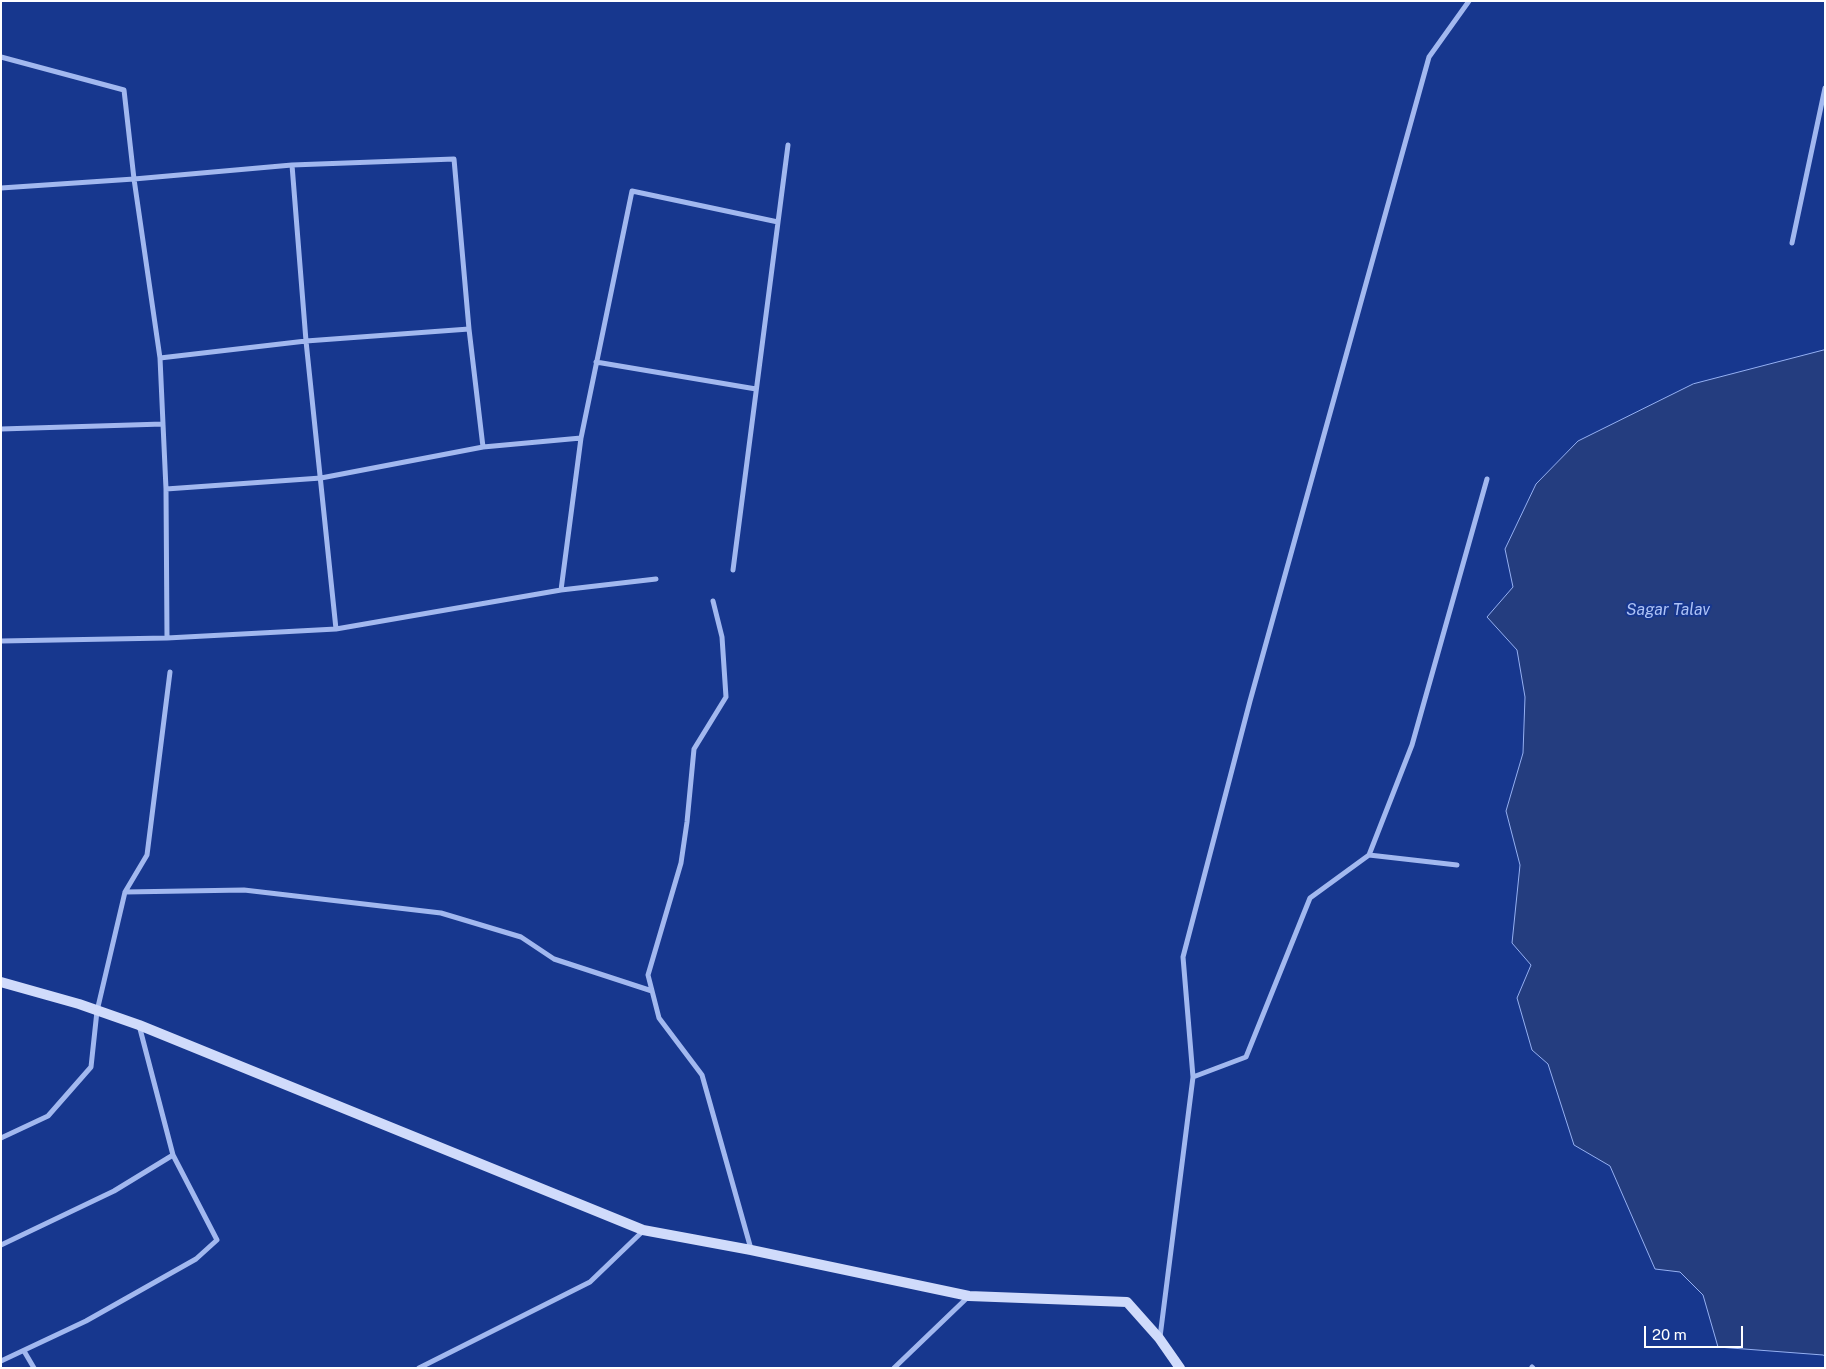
<!DOCTYPE html>
<html>
<head>
<meta charset="utf-8">
<style>
	body { margin:0 }
	#map { position:relative; width:1826px; height:1369px; overflow:hidden; background:#17378e; font-family:"Public Sans",sans-serif }
	canvas { display:block }
	.frame { position:absolute; inset:0; border:2px solid #fff; pointer-events:none }
	.scale { position:absolute; left:1644px; top:1326px; width:99px; height:22px; box-sizing:border-box; border:2px solid #fff; border-top:0; padding-left:6px; font-size:15px; line-height:18px; white-space:nowrap; color:#fff; -webkit-text-stroke:4px #17378e; paint-order:stroke }
</style>
</head>
<body>
<div id="map">
<canvas width="1826" height="1369"></canvas>
<div class="frame"></div>
<div class="scale">20 m</div>
</div>
<script>
const c = document.querySelector('canvas').getContext('2d');
c.lineJoin = 'round';
function paint(path, color) { c.fillStyle = color; c.fill(path, 'evenodd'); }
function trace(path, color, width, dash) { c.strokeStyle = color; c.lineWidth = width; c.lineCap = dash ? 'butt' : 'round'; c.setLineDash(dash || []); c.stroke(path); }
function drawText(font, color, halo, rows, align = 'center') {
  c.font = font + ' "Public Sans",sans-serif'; c.lineWidth = 4; c.setLineDash([]); c.textBaseline = 'middle'; c.strokeStyle = halo; c.fillStyle = color; for (const [text, x, y, turn = 0] of rows) {
    c.save(); c.translate(x, y); c.rotate((+turn || 0) * Math.PI / 180); c.textAlign = isNaN(turn) ? turn : align; if (halo) c.strokeText(text, 0, 0); c.fillText(text, 0, 0); c.restore();
  }
}
const water = new Path2D(`
	M1825,350V1356L1823,1355L1718,1347L1703,1295L1680,1272L1655,1269L1610,1166L1574,1145L1548,1064L1532,1050L1517,998L1531,965L1512,943L1520,865L1506,811L1523,753L1525,697L1517,650L1487,617L1513,587L1505,549L1536,484L1578,441L1693,384Z`);
paint(water, '#243d7f');
trace(water, '#95b0f2', 1);
trace(new Path2D(`
	M1,57L124,90L134,179L1,188
	M292,165L306,341L336,629
	M1792,243L1825,88
	M160,358L306,341L469,329
	M596,362L756,389
	M163,424L160,358L134,179L292,165L454,159L469,329L483,447L581,438L561,590
	M1,429L163,424L166,489L167,638
	M581,438L632,191L778,222
	M166,489L321,478L483,447
	M733,570L788,145
	M713,601L722,637L726,697L694,749L687,822L681,863L648,975L659,1018L702,1075L751,1249
	M1,641L167,638L336,629L561,590L656,579
	M1369,855L1412,745L1487,479
	M125,892L147,855L170,672
	M1193,1077L1183,957L1250,701L1429,57L1469,1
	M1,1138L48,1116L91,1067L97,1011L125,892L244,890L441,913L521,937L554,959L652,991
	M1,1245L114,1191L173,1155
	M1160,1337L1193,1077L1246,1057L1310,898L1369,855L1457,865
	M24,1351L34,1368
	M1,1361L86,1321L196,1259L217,1240L173,1155L139,1025
	M1532,1367L1533,1368
	M419,1368L590,1282L643,1231
	M894,1368L969,1296`), '#a2b8ef', 5);
trace(new Path2D(`
	M1,982L79,1004L139,1025L643,1230L751,1250L969,1296L1127,1302L1159,1338L1180,1368`), '#d0dbfb', 10);
drawText('italic 16px', '#aec3f7', '#17378e', [
	["Sagar Talav",1668,610]
]);
</script>
</body>
</html>
